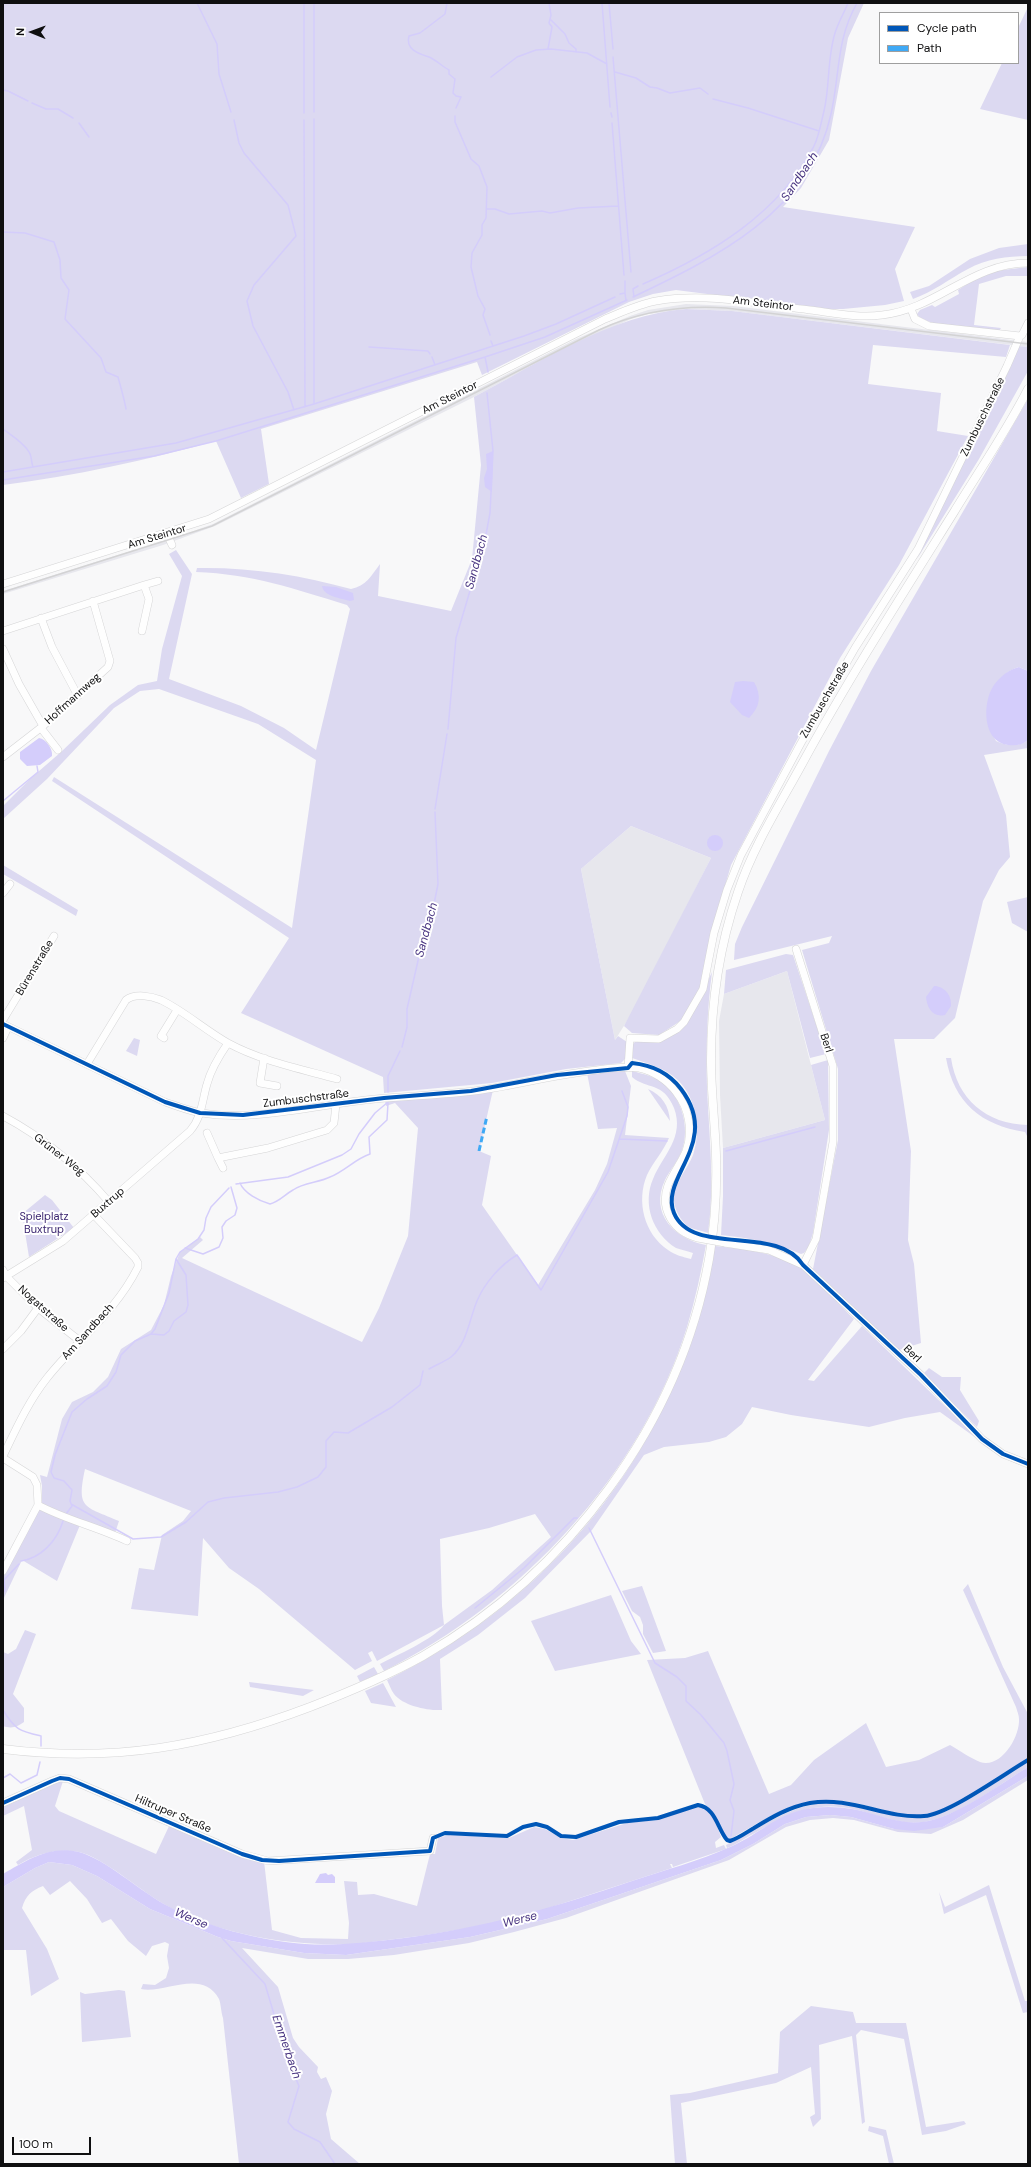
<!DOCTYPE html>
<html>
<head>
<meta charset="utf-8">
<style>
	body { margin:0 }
	#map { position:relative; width:1031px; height:2167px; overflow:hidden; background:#f8f8f9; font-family:"DM Sans",sans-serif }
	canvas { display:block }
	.frame { position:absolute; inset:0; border:4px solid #0f0f10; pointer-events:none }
	.legend { position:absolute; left:879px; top:12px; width:140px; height:52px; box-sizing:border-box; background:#fff; border:1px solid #9f9f9f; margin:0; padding:5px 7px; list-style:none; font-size:12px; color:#0f0f10 }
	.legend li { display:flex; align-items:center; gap:8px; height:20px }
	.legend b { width:20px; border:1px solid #9f9f9f }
	.north { position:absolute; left:12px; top:12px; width:40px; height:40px; -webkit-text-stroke:3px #fff; paint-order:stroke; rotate:271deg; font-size:11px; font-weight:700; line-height:16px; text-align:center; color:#0f0f10 }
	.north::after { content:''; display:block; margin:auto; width:14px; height:18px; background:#0f0f10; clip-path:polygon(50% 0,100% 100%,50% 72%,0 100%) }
	.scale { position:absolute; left:12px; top:2137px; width:79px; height:18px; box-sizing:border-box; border:2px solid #0f0f10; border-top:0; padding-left:5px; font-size:12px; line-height:14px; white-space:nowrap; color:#0f0f10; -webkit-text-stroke:3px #fff; paint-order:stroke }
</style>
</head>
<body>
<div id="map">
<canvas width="1031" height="2167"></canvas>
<div class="frame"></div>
<ul class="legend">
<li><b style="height:5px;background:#0057b8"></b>Cycle path</li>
<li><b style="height:5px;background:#3fa9f5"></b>Path</li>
</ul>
<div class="north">N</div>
<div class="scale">100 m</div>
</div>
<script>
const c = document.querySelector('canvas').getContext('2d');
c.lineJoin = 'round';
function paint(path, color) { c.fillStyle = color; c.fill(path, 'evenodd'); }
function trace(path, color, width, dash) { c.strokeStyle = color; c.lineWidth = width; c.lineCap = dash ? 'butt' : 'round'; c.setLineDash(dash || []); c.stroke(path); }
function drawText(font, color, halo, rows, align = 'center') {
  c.font = font + ' "DM Sans",sans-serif'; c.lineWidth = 4; c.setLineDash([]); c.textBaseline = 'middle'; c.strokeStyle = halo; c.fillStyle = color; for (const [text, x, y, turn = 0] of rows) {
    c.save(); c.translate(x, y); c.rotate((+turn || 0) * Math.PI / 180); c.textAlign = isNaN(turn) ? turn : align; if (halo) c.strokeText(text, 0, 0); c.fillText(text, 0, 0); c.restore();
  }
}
paint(new Path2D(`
	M686,304L733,306L1028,342V347L732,311L686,309L649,314L631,319L546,358L474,397L215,526L163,545L3,594V591L188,533L213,524L576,339L630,316L648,310Z
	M631,826L711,858L634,1010L615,1040L581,869Z
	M787,971L825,1120L723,1148L720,1095L719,1021L724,994Z`), '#e7e7ed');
paint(new Path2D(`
	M3,3H864L848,38L829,140L801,188L783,207L915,227L895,269L904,301L885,305L843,309H824L676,290L653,294L629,302L482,375L477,362L261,429L269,484L241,498L216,441C146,460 75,476 3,485Z
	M1028,7V120L980,109L1002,63H1018V28Z
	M1028,244V256C1007,256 986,259 968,269C949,279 933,292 913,299L910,292L929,286L970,259L999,248Z
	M1028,267V276H1006L979,284L974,325L1001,328L999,331C976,328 938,329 919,317L917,314L920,310L932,305L935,307L959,294L958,290L986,272Z
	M686,309L732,311L1010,345L1006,357L873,345L868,384L941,393L937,431L968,436L899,565L840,658L731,865L709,942L700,987L682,1020L659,1035L632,1033L624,1026L711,858L631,826L581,869L615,1040L618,1036L627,1042L625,1059L621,1063L566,1069L492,1083L384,1093L383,1077L241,1013L289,938L52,781L54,777L292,928L316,760L258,724L159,689L140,691L114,708L47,779L3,819V806L31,778L61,752L110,705L138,685L157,681L162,649L182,576L169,554L176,550L192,574L169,679L241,706L284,728L316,750L350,609L347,605C295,589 252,574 196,572L197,568C249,567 301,575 351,589C366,586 371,576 380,564L378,596L451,611L472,559L481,465L474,397C540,362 611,315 686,309Z
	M1019,346L1028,347V371L979,459L917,559Z
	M1028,399V671L1019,667C1006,671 1004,676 997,687C983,712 985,715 996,741C1007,746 1019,747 1028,740V748L984,755L1006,815L1010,857L999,870L983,901L955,1018L934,1039H894L911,1151L908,1240L914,1264L921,1343L899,1350L813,1269L838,1140V1069L802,950L829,943L832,936L734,960L735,944L742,927L829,751L871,671Z
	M3,865L78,910L76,916L3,874Z
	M1028,897V932L1012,923L1007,902Z
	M786,954L793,955L826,1054L810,1058L787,971L724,994L726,970Z
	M712,972C707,1010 706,1048 707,1087C709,1136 715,1184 708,1233C703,1231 696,1230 691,1228C681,1223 673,1207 674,1197C675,1182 688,1168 693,1155C702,1129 696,1093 673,1076C661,1067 646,1063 632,1058L633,1044L636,1041C643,1041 653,1043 660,1041C690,1033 700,996 712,972Z
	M134,1038L140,1040L137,1056L126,1051Z
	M946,1058H951C957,1099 986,1124 1028,1125V1138L1025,1132C981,1125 954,1103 946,1058Z
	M828,1060L829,1130L813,1233L809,1246L804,1253L801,1254C774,1242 749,1238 721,1235L723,1196V1148L825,1120L811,1065Z
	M625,1071L631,1086L625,1135L669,1138C663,1152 653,1162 647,1175C636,1201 644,1234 668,1250C675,1255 683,1257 691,1259L693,1253C688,1251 681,1250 676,1248C653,1234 642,1204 653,1179C663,1155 685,1137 674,1108C663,1081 647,1090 632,1077V1071C643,1074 654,1076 663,1083C682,1098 690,1128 682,1150C678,1161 670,1170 665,1180C649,1214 675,1239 706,1245C701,1273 695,1300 687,1327C641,1475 520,1603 384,1671L380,1664C397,1655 434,1639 444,1625L377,1661L372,1651L368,1653L372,1661L355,1670L259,1589L229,1568L203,1538L198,1616L131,1609L139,1568L154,1570L162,1535L183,1521L191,1511L85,1469C76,1510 85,1506 119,1521L115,1533L80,1525L57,1581L22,1560L3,1600V1576L38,1509L66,1521L42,1504V1486L40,1475L47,1477L62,1419L72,1402L93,1392L108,1377L121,1349L151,1330L164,1305L171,1276L180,1252L200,1237L203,1240L182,1258L362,1342L379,1308L408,1236L418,1128L395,1103L386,1106L385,1101L493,1090L479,1151L491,1156L482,1205L538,1285L595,1190L607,1164L617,1128L598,1129L587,1073ZM535,1514L551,1537L492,1590L444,1625L442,1606L440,1539L489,1528Z
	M648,1089C662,1095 669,1106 670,1121Z
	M45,1195L52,1200L74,1228L29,1257L22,1214Z
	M715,1246C745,1249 774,1252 801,1268C819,1280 838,1304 854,1319L808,1380L814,1381L862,1326L983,1443L940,1412L905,1418L869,1427L791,1415L752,1407L742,1424L726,1437L709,1442L664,1447L644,1455L592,1530L525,1598L478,1635L440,1659L442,1710C429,1711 403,1706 394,1694C391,1690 389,1684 387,1680C561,1595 683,1437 715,1246Z
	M929,1368L942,1377H961L960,1390L979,1421L977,1427L923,1374Z
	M968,1584L1003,1667L1028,1714V1758C1002,1774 958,1810 928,1814C902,1819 876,1806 850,1802C804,1793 767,1818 729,1840L725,1839L714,1814L705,1804L647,1660L685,1658L708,1651L769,1794L791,1785L814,1760L866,1723L886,1767L919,1760L950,1745C959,1750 970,1758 980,1762C1001,1769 1020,1737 1019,1719C1019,1715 1017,1711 1016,1707L963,1590Z
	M642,1586L666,1651L653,1653L643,1634V1625L640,1617L632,1611L622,1591Z
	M611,1595L631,1641L641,1654L555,1671L531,1621Z
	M25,1630L36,1634L13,1694L24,1708V1722C17,1727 12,1729 3,1726V1652L8,1654L16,1649Z
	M374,1667L378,1674L360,1682L357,1676Z
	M249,1682L314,1690L303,1696L250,1687Z
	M383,1683L396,1707L371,1703L365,1691Z
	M1028,1761V1767C997,1786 960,1816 924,1822C901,1826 875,1814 853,1809C805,1798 772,1824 732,1846L727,1848L726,1845C770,1824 796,1797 850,1804C873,1808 897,1819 921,1818C950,1817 1003,1777 1028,1761Z
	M1028,1776V1780L963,1820L931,1834L898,1832L854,1820L833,1818L810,1820L786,1827L729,1860L566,1918L514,1932L469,1943L394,1955L348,1959H308L242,1948L278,1987L293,2038L299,2047L318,2067L317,2072L321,2079L326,2077L332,2091L326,2114L331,2139L360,2164H239L223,2018C221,2012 221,2004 219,1999C202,1968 165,1994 141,1989L143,1984L155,1985L166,1978L169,1968L167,1956L169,1944L165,1942L152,1946L146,1956L128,1941L111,1919L102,1923L87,1899L70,1881L50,1895L43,1886C31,1891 26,1895 22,1908L47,1949L59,1979L31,1996L26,1950H3V1887L35,1868L49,1862L72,1865L97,1876L150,1909L218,1937L231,1941L304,1953L346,1955L470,1937L547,1919L721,1860L753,1844L785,1824L806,1817L830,1815L851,1817L894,1829L943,1827Z
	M63,1781L55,1806L59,1811L156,1854L170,1824L264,1861L272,1930L301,1938L348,1939L349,1923L344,1881L357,1882L358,1895L374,1894L417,1906L430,1854H435L438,1838L449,1835L509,1838L534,1827L545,1829L561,1838L573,1840L627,1823L657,1820L693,1807H704L713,1815L721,1837L715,1842L716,1848L724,1845L726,1849L673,1867L672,1864H670L672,1868L530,1914L481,1926L427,1935L356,1944C295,1947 215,1935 162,1903C140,1890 102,1857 79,1852C57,1848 36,1854 18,1865L16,1862L32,1850L24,1806L3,1816V1805L52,1783Z
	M989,1885L1025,2001H1028V2012L1023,2013L986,1895L944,1914L939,1892L945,1907Z
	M119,1990L125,1991L131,2037L82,2042L80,1992L85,1994Z
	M811,2006L853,2012L856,2023H906L926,2127L964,2121L966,2124L946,2131L922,2135L904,2039L861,2030L856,2035L865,2122L862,2124L852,2036L819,2045L821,2119L813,2127L810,2117L815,2114L811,2067L776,2083L681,2103L687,2164H675L670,2095L690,2093L778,2073L780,2032Z
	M869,2126L886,2130L894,2164H889L883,2136L868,2131Z`), '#dcd9f1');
paint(new Path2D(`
	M493,451L492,492L485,487L484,478L487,469L486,454Z
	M322,586L336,587L353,593L354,600L350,601C341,598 324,597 322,586Z
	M1019,667L1028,671V740C1022,745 1016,746 1008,745C982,742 982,702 994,685C1001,676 1008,670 1019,667Z
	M743,681L754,682C762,696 760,707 749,718L742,715L730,702L735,682Z
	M39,738C46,739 53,749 52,756L40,765L27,766L20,759V752Z
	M707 843a8 8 0 1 1 16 0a8 8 0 1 1-16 0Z
	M934,986C944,986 952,995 951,1006L945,1015C932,1018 927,1007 926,997Z
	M1028,1767V1776L943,1827L914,1831L894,1829L851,1817L830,1815L806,1817L785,1824L753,1844L721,1860L547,1919L470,1937L346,1955L304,1953L231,1941L218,1937L150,1909L97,1876L72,1865L49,1862L35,1868L3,1887V1874C27,1860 50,1845 79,1852C105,1859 139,1890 164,1904C203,1926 260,1941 305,1944C339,1946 370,1942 404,1938C483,1928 556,1907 632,1881C665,1870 699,1861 730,1847C754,1837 773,1818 798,1811C815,1806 835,1806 852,1809C875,1813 899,1825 922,1822C956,1818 998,1785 1028,1767Z
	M326,1873L328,1875L332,1874L335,1877V1883H315L320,1874Z`), '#d4cdfb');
trace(new Path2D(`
	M197,3L217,44L219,74L231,112
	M447,3L445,14L420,33L409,36C405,50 420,54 429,57C436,60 442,66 449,70V74L455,79L453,93L456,96L461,97L456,108
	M602,3L610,107
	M609,3L613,49
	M551,20L565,34L569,43L576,49V52
	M548,49L552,27L549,23L551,15L549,3
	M613,57L631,272
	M615,72L636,78L650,87L657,88L670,93L700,88L708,94
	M491,77L517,57L536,50L551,49L587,53L607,64
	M3,90L8,91L28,101
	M713,99L748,108L819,131
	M32,103L46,109H58L73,118
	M314,112V3
	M304,113V3
	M611,113L612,117
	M455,116V122L471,159L479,166L487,187L486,218L482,225V235L472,253L471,267L478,296L485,309L483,315L490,335
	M314,119V404
	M234,120L239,143L244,153L288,205L296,236L254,285L247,301L253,326L288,392L294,410
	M304,120L305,407
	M79,123L89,137
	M612,123L624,275
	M487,209H495L509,214L542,211L550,213L578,208L618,206
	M3,232L25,233L54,242L60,260L61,278L69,290L65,319L101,358L106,372L118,377C121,388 124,398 126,409
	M625,281V293
	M643,284C710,255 779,214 814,146C819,136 821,123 824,111C830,86 827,59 835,33C838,23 844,13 848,3
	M620,294L625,293L626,301
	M633,297C715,258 810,212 831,114C840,74 836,40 857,3
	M634,297L633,289L638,286
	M491,341L493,346
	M369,347L428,351L430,354
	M432,357L435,365
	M488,372L485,357L545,337L627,300
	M3,429C11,435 24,443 29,452C32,456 31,462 33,467
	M3,472L176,443L314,404L524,336L556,324L615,297
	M3,480L154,456L216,441L485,357
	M448,729L456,638L485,540L490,513L493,451L487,393
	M3,801L38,772L37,766
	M435,809L447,734
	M402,1047L407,1027V1009L420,952L427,939L438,884L435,812
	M388,1092V1076L400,1051
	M619,1139L667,1141
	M726,1151L815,1127
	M240,1183C244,1193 259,1201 270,1204C280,1201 284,1195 293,1190C304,1182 318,1183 330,1177C345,1171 355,1159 370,1154L369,1137L387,1120L388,1103
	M236,1184L288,1177L342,1155L351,1149L359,1134L375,1113L388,1102
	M185,1248L203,1254L219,1247L223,1238L222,1227L226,1221L235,1215L237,1208L231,1187
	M151,1334L164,1335L169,1331L174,1321L186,1312L188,1305L186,1275L176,1259
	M429,1369C436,1365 444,1362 451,1357C467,1344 469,1320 477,1301C484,1284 500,1265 517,1255L541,1290L608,1172L627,1116L628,1107L622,1091
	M71,1504L133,1539L161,1537L186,1522L208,1502L224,1498L278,1492L297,1487L318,1477L326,1467V1441L334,1432L348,1433L392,1407L420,1385L423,1371
	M66,1514L72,1506L70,1501L72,1490L64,1481L54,1478L51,1472L55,1455L72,1412L87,1399L107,1386L116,1372L121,1355L135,1341L151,1334L155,1329L169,1293L176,1259L180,1252L198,1239L204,1230L206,1218L211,1207L229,1188
	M589,1528L655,1663L677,1677L686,1686V1701L701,1715L724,1743L727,1751L734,1784L730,1800L734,1811L731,1836
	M21,1561C41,1558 57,1541 63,1521
	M3,1593L5,1590L4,1580L19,1564
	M475,1608L524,1568L574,1518H577
	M3,1700V1703
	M3,1710C15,1730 20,1731 41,1736V1746
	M3,1778L10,1774L21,1783L37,1775L40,1762
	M222,1938L265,1984L287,2058L299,2086L288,2122L294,2129L320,2142L335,2164`), '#d4cdfb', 1.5);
const minor = new Path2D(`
	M911,309L915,319L929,326L1020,336L1022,335L1028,323
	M167,534L172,545
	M3,584L209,519L605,319C622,312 639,304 656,301C707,292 760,304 810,310C834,313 858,318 882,315C937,309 971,263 1028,263
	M144,585L158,581
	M41,618L52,647L78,696
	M3,631L144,585L149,599L142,631
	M3,649L19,684L43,726
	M41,728L58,750
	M3,757L43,726L108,667L110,661L93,601
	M3,893L10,884
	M796,949L833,1066V1142L816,1239L803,1265
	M3,1020L54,936
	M3,1024L165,1102C177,1106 189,1111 202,1113C255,1122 321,1104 375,1099C415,1095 455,1095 494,1088C528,1082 562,1074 597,1070C610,1068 625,1066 639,1068C653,1071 667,1080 676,1092C689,1108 693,1132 686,1151C681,1163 673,1173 668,1185C659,1210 674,1232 698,1238
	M3,1038L8,1027
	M164,1038L161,1036L177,1010
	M264,1058L260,1083L277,1086
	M87,1064L126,1000C135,993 151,996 161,1000C184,1011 205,1030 228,1043C261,1061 301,1069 337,1079
	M628,1068L630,1038L659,1039L677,1029L684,1022L703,989L714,933L727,890L741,855L801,743L855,648L918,549L1007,366L1020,336
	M3,1116C44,1138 79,1167 109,1202
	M207,1133L218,1158L268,1148L327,1130L334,1123L336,1104
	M218,1158L223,1168
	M725,1243L769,1250L803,1265L921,1375L982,1439L1003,1454L1028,1464
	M3,1270L6,1276L38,1308L80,1341
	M3,1278L63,1241L190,1131C202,1117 202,1101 207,1084C211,1069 219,1056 228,1043
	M3,1349L21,1331L38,1308
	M3,1456C16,1429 28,1402 47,1378C78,1339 115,1313 138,1267V1263L135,1258L94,1215
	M3,1458L33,1477L37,1485L38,1505
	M3,1571L38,1505C66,1520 98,1527 127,1541
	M3,1803L52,1781L60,1778L69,1779L242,1854L268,1861L430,1851L433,1838`);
const major = new Path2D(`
	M3,1749C114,1763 207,1746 310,1707C349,1692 387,1676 423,1656C567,1573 680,1424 709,1259C715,1225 717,1189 716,1155C715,1123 711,1091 711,1060C711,1002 719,947 738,892C753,847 779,806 802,764C849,678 902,595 954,512C979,471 1006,432 1028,389`);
trace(minor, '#d5d5d6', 8);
trace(major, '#d5d5d6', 9);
trace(minor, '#fefefe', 7);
trace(major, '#fefefe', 8);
trace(new Path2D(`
	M3,592L212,526L599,330C640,311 681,305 726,308L1028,344`), '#d3d3d4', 1.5);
const minorBridge = new Path2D(`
	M698,1238L725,1243`);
trace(minorBridge, '#d5d5d6', 8, []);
trace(minorBridge, '#fefefe', 7);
trace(new Path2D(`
	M479,1151L487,1116`), '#3fa9f5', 3, [6, 3]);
trace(new Path2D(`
	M3,1024L165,1102L200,1113L243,1115L384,1098L471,1091L557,1075L628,1068L632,1063C652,1065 669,1073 681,1089C722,1143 659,1177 674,1213C692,1257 778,1224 803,1265L921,1375L982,1439L1003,1454L1028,1464
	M3,1803L52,1781L60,1778L69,1779L242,1854L262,1860L279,1861L430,1851L433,1838L445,1833L507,1836L523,1827L536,1824L547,1827L561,1836L576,1837L619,1822L658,1818L698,1805C716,1808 717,1828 727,1840L730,1841C739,1838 747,1832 754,1828C772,1817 789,1807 810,1803C851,1796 885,1819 924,1816C949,1814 1004,1774 1028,1760`), '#0057b8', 4);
drawText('11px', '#0f0f10', '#fff', [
	["Am Steintor",763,304,7],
	["Am Steintor",450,398,-27],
	["Zumbuschstraße",983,417,-64],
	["Am Steintor",157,537,-17],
	["Hoffmannweg",73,699,-42],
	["Zumbuschstraße",825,700,-60],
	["Bürenstraße",35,968,-59],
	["Berl",826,1043,72],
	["Zumbuschstraße",306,1099,-7],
	["Grüner Weg",59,1155,38],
	["Buxtrup",108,1203,-41],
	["Nogatstraße",43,1309,42],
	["Am Sandbach",88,1332,-48],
	["Berl",912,1354,44],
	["Hiltruper Straße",173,1814,23]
]);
drawText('11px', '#3a256f', '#fff', [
	["Spielplatz",44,1217],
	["Buxtrup",44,1230]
]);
drawText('italic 12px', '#4a3682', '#fff', [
	["Sandbach",800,177,-56],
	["Sandbach",477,562,-75],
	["Sandbach",427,930,-75],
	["Werse",191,1919,23],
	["Werse",520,1920,-14],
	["Emmerbach",286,2047,71]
]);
</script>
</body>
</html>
